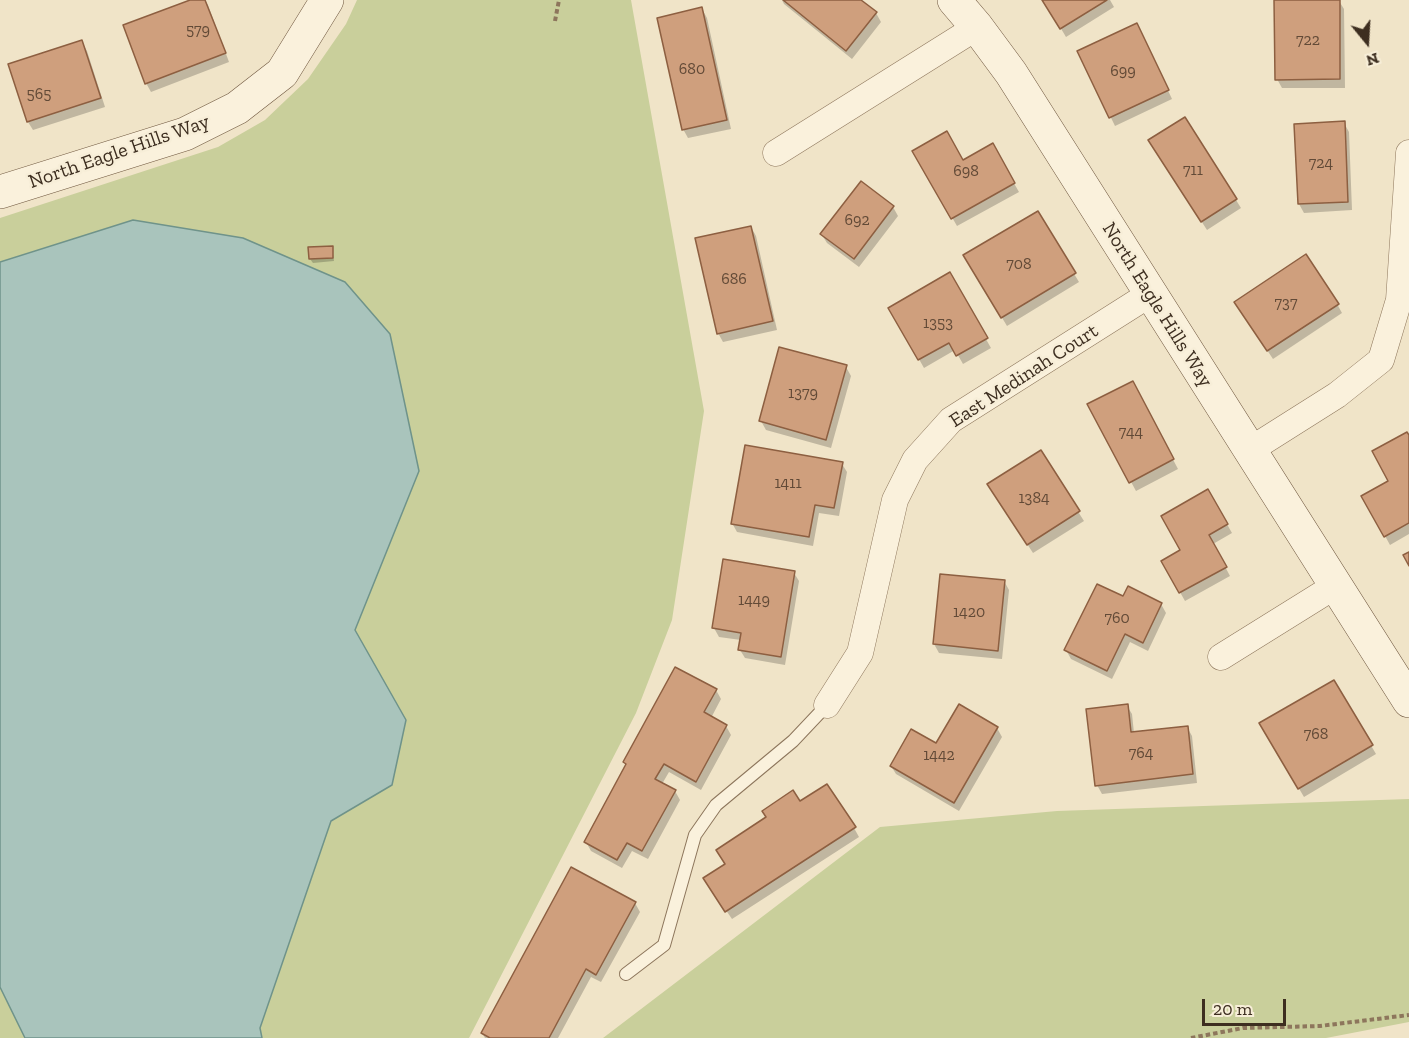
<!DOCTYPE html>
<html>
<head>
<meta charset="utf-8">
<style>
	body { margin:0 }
	#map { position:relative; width:1409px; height:1038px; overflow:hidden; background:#f0e4c8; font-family:"Zilla Slab",serif }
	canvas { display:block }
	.north { position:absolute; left:1337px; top:12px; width:60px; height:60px; -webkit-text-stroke:4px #f7eed8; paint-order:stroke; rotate:162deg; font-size:16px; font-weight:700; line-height:24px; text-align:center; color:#3d2e20 }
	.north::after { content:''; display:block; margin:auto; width:21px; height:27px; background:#3d2e20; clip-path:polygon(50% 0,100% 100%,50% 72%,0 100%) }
	.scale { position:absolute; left:1202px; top:999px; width:84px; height:27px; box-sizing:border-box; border:3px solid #3d2e20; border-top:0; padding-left:8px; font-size:18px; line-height:21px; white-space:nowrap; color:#3d2e20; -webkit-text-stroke:4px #f7eed8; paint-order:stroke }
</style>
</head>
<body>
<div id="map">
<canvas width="1409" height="1038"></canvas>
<div class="north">N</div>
<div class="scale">20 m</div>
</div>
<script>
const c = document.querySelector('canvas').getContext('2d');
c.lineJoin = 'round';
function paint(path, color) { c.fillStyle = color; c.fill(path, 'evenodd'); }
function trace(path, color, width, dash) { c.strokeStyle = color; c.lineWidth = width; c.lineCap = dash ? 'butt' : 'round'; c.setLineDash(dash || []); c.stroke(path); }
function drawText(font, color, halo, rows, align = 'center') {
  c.font = font + ' "Zilla Slab",serif'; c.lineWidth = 5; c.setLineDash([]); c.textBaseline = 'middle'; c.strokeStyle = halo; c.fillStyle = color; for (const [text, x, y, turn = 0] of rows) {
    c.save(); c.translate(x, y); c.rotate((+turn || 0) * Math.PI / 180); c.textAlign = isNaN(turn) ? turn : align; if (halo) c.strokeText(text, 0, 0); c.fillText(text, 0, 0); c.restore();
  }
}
paint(new Path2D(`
	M357,0H631L704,411L672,620L636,713L469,1038H0V218L218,147L265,120L308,79L346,24Z
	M1409,799V1022L1326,1038H603L880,827L1057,811Z`), '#c9cf9b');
const water = new Path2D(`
	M133,220L243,238L345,282L390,334L419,471L355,630L406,720L392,785L331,821L260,1028L262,1038H25L0,987V262Z`);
paint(water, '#a9c4bc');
trace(water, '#6f938a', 1.5);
paint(new Path2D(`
	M194,0H205L208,5L229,62L151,92L146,83Z
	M782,0H859L876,13L881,22L852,59L784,4Z
	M1044,0H1110L1114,7L1066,37Z
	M1339,1L1344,9L1345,88H1282L1277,79Z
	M702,9L707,18L731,129L688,138L683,129Z
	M1141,33L1172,99L1115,126L1079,52Z
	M82,42L87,51L105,107L33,130L28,122Z
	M1344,123L1349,132L1352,210L1304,213L1299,204Z
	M992,145L1019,192L957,226L914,151L963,162Z
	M1155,149L1236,200L1241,208L1207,230Z
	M893,207L898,216L859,267L827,243L822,235Z
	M1037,213L1079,282L1007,326L965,256Z
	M751,227L756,236L777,330L723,342L718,333Z
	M332,248L334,261L313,263L310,259Z
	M949,274L991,348L963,364L955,350L924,368L890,308Z
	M1337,304L1342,313L1273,359L1241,311Z
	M846,367L851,376L831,448L766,430L761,421Z
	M1137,391L1178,469L1136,491L1089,405Z
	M1409,438V534L1390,545L1363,496L1390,481Z
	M1040,452L1084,521L1033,553L994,493Z
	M842,464L847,472L839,516L819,513L813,546L737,532L732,523Z
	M1208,491L1232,533L1213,544L1230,576L1185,601L1163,562L1182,551Z
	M794,573L799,581L785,665L745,658L740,650L741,640L719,637L714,628Z
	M941,575L1004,581L1009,590L1002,659L939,653L934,644Z
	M1161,604L1166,613L1148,651L1130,642L1112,679L1071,659L1066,650Z
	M1334,682L1376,754L1304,797L1261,724Z
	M716,690L721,699L711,718L726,726L731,735L701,790L669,772L662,784L675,791L680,800L648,859L632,851L622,868L591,851L586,842Z
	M1127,706L1132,714L1134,733L1187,727L1192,736L1197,783L1102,794L1097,785Z
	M997,728L1002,737L959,811L896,774L891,766L936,745Z
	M800,803L854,828L859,837L732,919L710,887L727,864Z
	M635,903L640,912L601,982L591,977L558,1038H485L482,1033Z`), '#0003');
const building = new Path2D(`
	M190,0H205L226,53L145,84L123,25Z
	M783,0H861L877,12L846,51Z
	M1042,0H1107L1060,29Z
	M1274,0H1340V79L1275,80Z
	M702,7L727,120L682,130L657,18Z
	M1137,23L1169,90L1109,118L1077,51Z
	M82,40L101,98L27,122L8,64Z
	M1185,117L1237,199L1201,222L1148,140Z
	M1345,121L1348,202L1298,204L1294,124Z
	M947,131L963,160L993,143L1015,183L951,219L912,151Z
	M861,181L894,206L854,259L820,234Z
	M1038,211L1076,273L1001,318L963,255Z
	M751,226L773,321L717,334L695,238Z
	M333,246V258L309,259L308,247Z
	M1306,254L1339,304L1267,351L1234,302Z
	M950,272L988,338L956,356L949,343L918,360L888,308Z
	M779,347L847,365L826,440L759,421Z
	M1133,381L1174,459L1129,483L1087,404Z
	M1407,432L1409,435V523L1384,537L1361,496L1388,481L1372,451Z
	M745,445L843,462L834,508L815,505L809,537L731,524Z
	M1041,450L1080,511L1027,545L987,484Z
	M1208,489L1228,524L1209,535L1227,567L1179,593L1161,561L1180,550L1161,516Z
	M1409,552V566L1403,555Z
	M723,559L795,571L781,657L738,650L741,633L712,628Z
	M940,574L1005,580L998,651L933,644Z
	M1097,584L1123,596L1128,586L1162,603L1143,643L1125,634L1107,671L1064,650Z
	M675,667L717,689L704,712L727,725L696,782L664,764L655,779L676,790L642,851L627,843L617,860L584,842L626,764L623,762Z
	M1334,680L1373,745L1298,789L1259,723Z
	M959,704L998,727L954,803L890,766L911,729L936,743Z
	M1128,704L1131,732L1188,726L1193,774L1095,786L1086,709Z
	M827,784L856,827L725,912L703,878L725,864L716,850L766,817L762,811L793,790L800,801Z
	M571,867L636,902L596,975L586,969L549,1038H490L481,1033Z`);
paint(building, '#cf9f7d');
trace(building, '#8d5f41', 1.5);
const lane = new Path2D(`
	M626,974L664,945L695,835L716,805L793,741L827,705`);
const street = new Path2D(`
	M776,153L977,27
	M1250,450L1337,395L1381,360L1399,300L1409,153
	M1221,657L1335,586
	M827,705L860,653L895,500L915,460L951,420L1150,294`);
const secondary = new Path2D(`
	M954,0L977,27L1011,73L1409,701
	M0,192L185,134L237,108L282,73L327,0`);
trace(lane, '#8d765c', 14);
trace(street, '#8d765c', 27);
trace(secondary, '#6f573f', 34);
trace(new Path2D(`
	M555,21L559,0
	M1191,1038L1243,1028L1320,1026L1409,1015`), '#8d765c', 4, [4.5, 3]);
trace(lane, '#faf1dc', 12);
trace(street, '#faf1dc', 26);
trace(secondary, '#faf1dc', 33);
drawText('16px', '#624a37', null, [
	["579",198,30],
	["722",1308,40],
	["680",692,69],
	["699",1123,71],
	["565",39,94],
	["724",1321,163],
	["711",1193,170],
	["698",966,171],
	["692",857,220],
	["708",1019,264],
	["686",734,279],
	["737",1286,303],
	["1353",938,323],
	["1379",803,393],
	["744",1131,432],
	["1411",788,483],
	["1384",1034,498],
	["1449",754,600],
	["1420",969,612],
	["760",1117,618],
	["768",1316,734],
	["764",1141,753],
	["1442",939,755]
]);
drawText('20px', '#3d2e20', '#f7eed8', [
	["North Eagle Hills Way",119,152,-19],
	["North Eagle Hills Way",1157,305,58],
	["East Medinah Court",1024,376,-33]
]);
</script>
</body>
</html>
